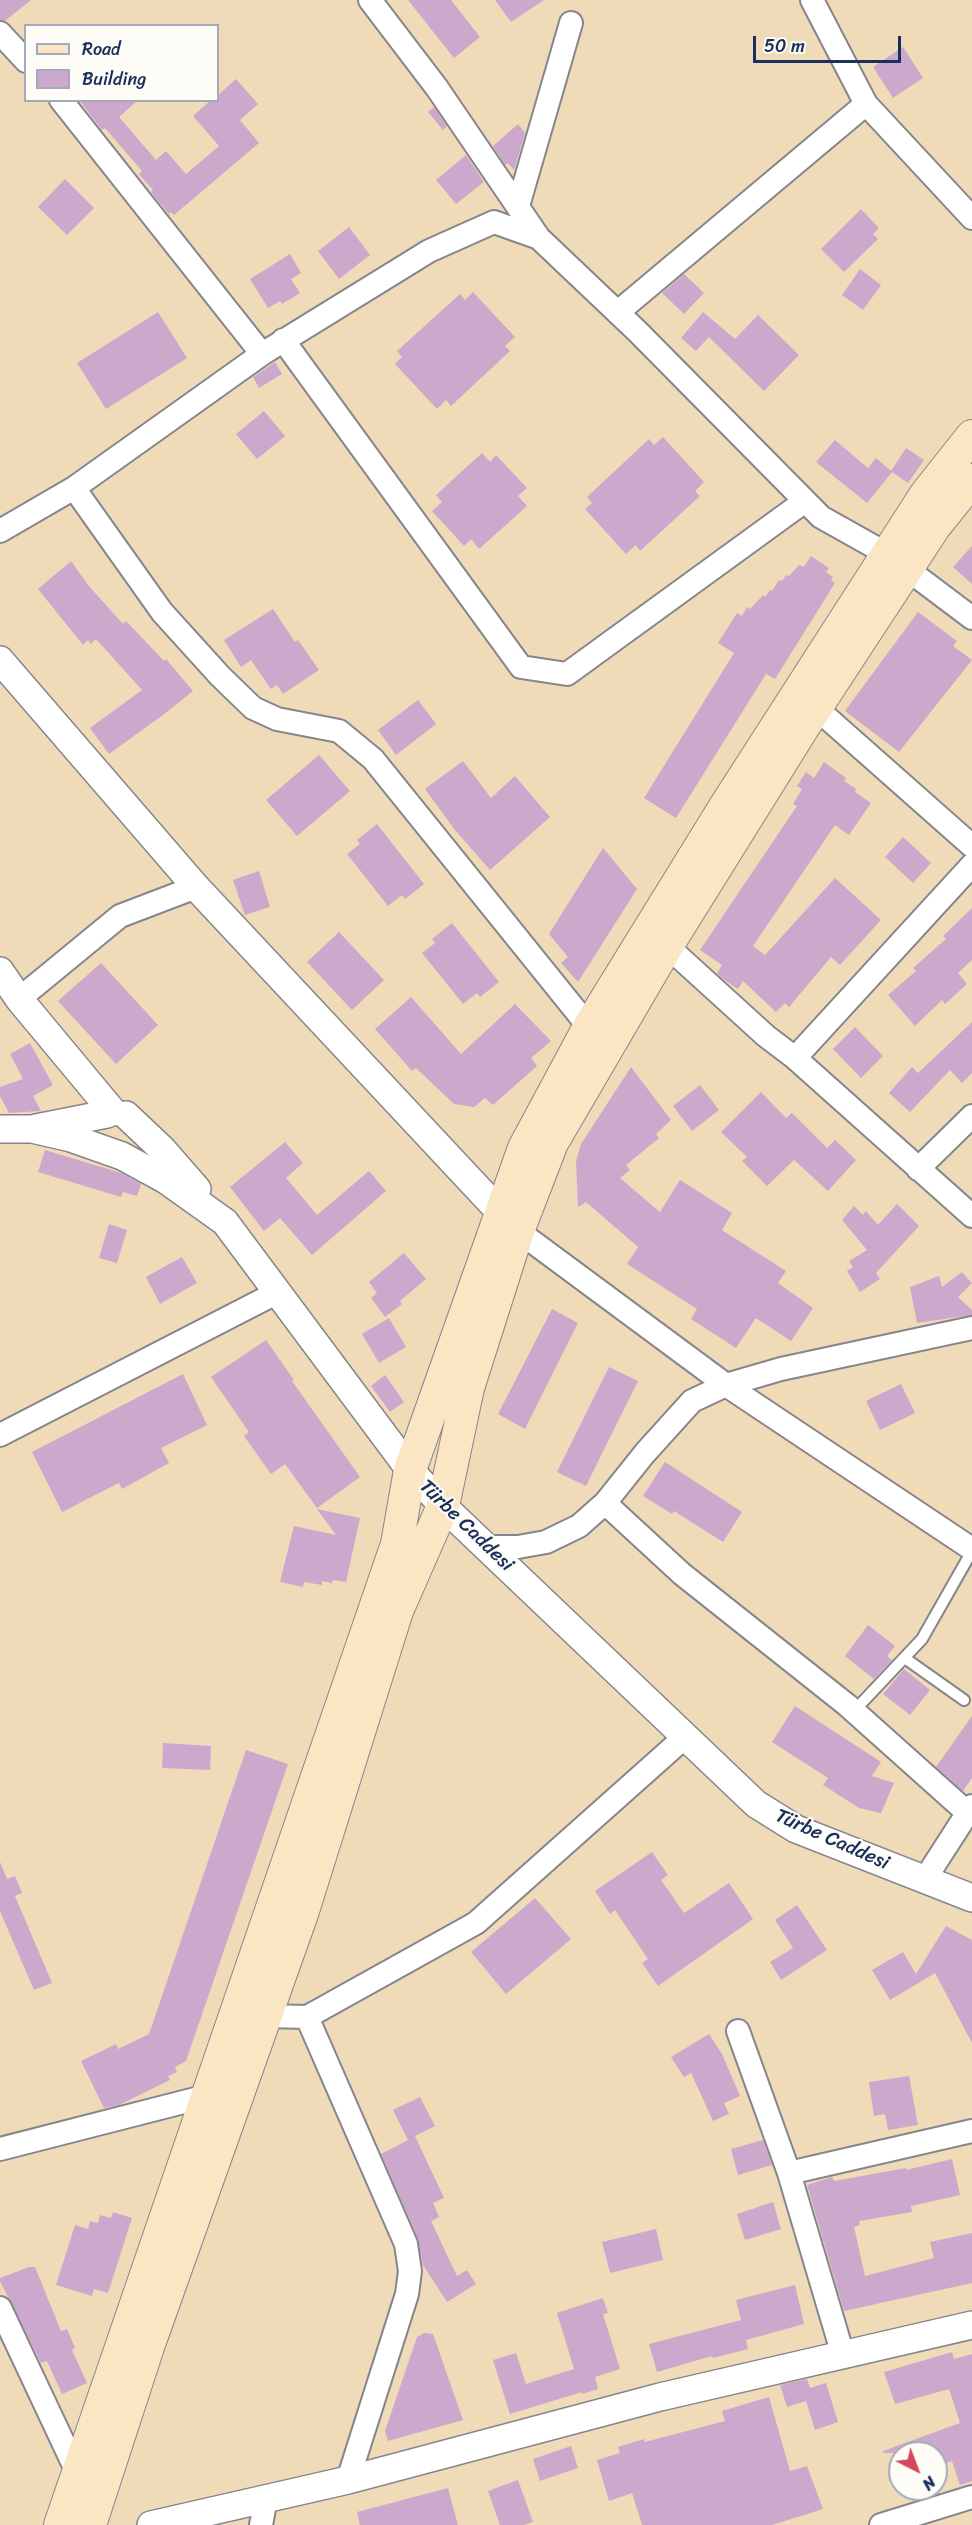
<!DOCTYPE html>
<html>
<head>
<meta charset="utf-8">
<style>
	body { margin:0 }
	#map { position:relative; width:972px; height:2525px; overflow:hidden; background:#f0dbb9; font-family:Sriracha,sans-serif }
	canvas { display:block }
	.legend { position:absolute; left:24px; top:24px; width:195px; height:78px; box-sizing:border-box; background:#fdfcf7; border:2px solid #a3aaba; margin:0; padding:8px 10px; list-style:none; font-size:18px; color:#1b2f5e }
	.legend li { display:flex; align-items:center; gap:12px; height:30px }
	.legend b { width:30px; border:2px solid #a3aaba }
	.north { position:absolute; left:888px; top:2441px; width:60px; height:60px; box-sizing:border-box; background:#fdfcf7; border:2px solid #a3aaba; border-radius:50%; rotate:138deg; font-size:16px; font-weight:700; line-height:24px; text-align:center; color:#1b2f5e }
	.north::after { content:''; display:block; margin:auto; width:21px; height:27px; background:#d1495b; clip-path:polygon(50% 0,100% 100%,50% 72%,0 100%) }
	.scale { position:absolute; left:753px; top:36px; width:148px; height:27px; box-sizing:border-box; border:3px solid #1b2f5e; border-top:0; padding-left:8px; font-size:18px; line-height:21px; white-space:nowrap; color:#1b2f5e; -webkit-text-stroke:4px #fdfcf7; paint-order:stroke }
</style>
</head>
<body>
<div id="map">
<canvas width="972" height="2525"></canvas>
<ul class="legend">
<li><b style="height:8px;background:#fbe6c4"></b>Road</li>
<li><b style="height:16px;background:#cba8cc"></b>Building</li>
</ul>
<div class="north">N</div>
<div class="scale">50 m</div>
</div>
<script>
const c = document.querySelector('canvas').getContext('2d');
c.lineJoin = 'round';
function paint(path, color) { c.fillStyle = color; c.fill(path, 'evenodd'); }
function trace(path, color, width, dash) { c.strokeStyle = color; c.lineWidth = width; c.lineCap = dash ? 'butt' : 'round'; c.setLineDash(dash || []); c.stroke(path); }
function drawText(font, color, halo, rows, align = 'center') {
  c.font = font + ' Sriracha,sans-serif'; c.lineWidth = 4.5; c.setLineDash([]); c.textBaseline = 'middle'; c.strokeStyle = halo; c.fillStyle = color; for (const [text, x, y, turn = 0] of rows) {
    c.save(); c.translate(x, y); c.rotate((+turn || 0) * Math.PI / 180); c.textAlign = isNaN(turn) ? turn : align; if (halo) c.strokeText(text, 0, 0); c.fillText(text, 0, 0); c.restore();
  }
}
paint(new Path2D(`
	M0,0H31L5,21L0,20Z
	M408,0H451L480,37L454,58Z
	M495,0H544L511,22Z
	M903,47L923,78L893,98L873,67Z
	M236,79L258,104L240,120L259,143L174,215L171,212L169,214L151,192L153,190L139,174L142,171L105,128L102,130L79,100H138L119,117L156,160L166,151L186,174L219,146L193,116L211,100H218V95Z
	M434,107L447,126L443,130L428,112Z
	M518,124L525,133L514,170L508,163L505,165L493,146Z
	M466,155L484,182L456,204L436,180Z
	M65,179L94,208L67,235L38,207Z
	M861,209L879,228L873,234L878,239L844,272L821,249Z
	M349,227L370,255L339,279L318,251Z
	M290,254L301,273L291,279L300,293L282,304L280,301L268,308L250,279Z
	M860,269L881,285L863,310L842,295Z
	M684,274L704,293L684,314L662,293Z
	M473,292L515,337L505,346L510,351L451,406L446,400L437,409L395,364L402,357L397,351L460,294L465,300Z
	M158,312L187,358L106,409L77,363Z
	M703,312L735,339L758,315L799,355L764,391L709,337L696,351L681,338Z
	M275,362L282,374L259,388L253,377Z
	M264,411L285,436L257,459L236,434Z
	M663,437L704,482L695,491L700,496L640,551L636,545L626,554L585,509L592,503L587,497L649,439L654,445Z
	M835,440L868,468L876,458L891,471L906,448L924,460L908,483L892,472L867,503L816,462Z
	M482,453L490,462L496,455L527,488L518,496L527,506L479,549L471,539L464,546L432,511L442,502L436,495Z
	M972,546V584L953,567Z
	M811,556L829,568L826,572L833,577L831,580L835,583L775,679L766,674L676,818L644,798L734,653L718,643L737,613L742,616L747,607L750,609L763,595L765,597L770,590L772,591L779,580L782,581L786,575L789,576L799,565L804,567Z
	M71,561L88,585L123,624L126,621L164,661L166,659L193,691L163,715L109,754L90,728L142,690L96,639L91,644L88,640L83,645L38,589Z
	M273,609L295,642L298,640L319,670L283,694L277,685L271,689L251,660L241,667L224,640Z
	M918,612L957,641L953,646L972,660L899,752L845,711Z
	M418,700L436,724L396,755L378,730Z
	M319,755L350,791L297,836L266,800Z
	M463,761L491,798L515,776L550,817L490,870L455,830L425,789Z
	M824,762L846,778L844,781L856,789L855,792L871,803L849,835L835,825L753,946L765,955L835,878L881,920L840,965L831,957L789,1007L785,1003L776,1012L743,981L738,989L723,979L717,973L722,965L700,950L797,806L793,804L802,789L797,786L806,772L814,778Z
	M377,824L424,884L405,899L402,895L388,906L347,854L360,844L357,840Z
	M903,837L931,863L913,883L885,857Z
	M603,848L637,889L578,982L561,963L568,957L549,934Z
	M259,871L270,907L245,915L233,880Z
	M972,908V960L958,973L967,984L945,1004L942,1000L915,1026L888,995L916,971L913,968L946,939L943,936Z
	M452,923L499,982L480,997L477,993L463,1004L422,953L435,943L432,939Z
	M339,932L384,980L352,1010L307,962Z
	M101,963L158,1025L116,1064L58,1001Z
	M411,997L461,1054L515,1004L551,1041L531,1058L537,1066L493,1105L485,1098L474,1107L454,1104L416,1068L412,1071L375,1029Z
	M972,1022V1073L962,1083L950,1070L910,1112L889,1093L912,1067L918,1073Z
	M855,1027L883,1056L861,1078L833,1049Z
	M30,1043L53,1085L33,1096L41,1111L9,1113L0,1096V1087L23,1079L10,1054Z
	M631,1067L671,1120L656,1134L659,1138L626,1165L630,1170L620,1178L660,1212L680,1180L732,1213L722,1230L786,1271L778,1283L813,1308L791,1341L756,1318L736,1348L691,1319L697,1309L627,1264L638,1247L586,1202L578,1207L576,1161L581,1144Z
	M700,1085L719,1110L692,1131L673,1106Z
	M761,1092L786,1118L792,1113L827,1148L835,1140L856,1160L828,1191L794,1160L767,1186L742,1161L747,1157L721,1132Z
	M285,1142L303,1163L286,1178L317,1215L369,1171L386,1191L312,1255L280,1218L264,1231L230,1187Z
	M45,1150L121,1173L141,1184L137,1196L123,1192L121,1197L38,1172Z
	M897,1204L919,1226L876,1273L880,1279L860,1292L847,1271L853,1267L849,1261L867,1250L842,1220L854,1206L863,1215L866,1211L878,1225Z
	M109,1224L127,1230L117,1263L99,1258Z
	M404,1253L426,1279L400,1301L402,1304L385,1317L371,1298L377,1293L369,1282Z
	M182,1257L197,1283L160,1304L146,1277Z
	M962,1272L972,1283L958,1297L972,1310V1315L917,1323L910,1287L939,1276L942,1287Z
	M552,1309L578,1323L525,1429L498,1414Z
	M389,1318L406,1347L379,1363L362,1334Z
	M266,1340L294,1380L292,1381L360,1477L317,1508L285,1464L271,1474L244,1436L249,1432L211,1377Z
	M609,1367L638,1381L586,1486L557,1472Z
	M183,1374L207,1425L161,1448L169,1463L122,1489L119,1483L62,1512L32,1452Z
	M385,1375L404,1402L390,1412L371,1386Z
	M901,1384L915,1413L880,1430L866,1401Z
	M665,1462L742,1512L723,1542L674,1511L672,1514L643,1496Z
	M317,1509L360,1518L346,1582L333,1580L332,1583L322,1581V1585L304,1582L303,1587L280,1582L294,1526L336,1535Z
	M868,1625L895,1646L887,1656L892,1660L874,1679L845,1656Z
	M904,1669L930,1690L910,1715L883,1694Z
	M795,1706L881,1762L872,1776L894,1783L881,1813L859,1808L823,1785L828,1778L772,1742Z
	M972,1716V1778L963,1791L936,1767Z
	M163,1743L211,1746L210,1770L162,1768Z
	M246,1750L288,1764L186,2061L175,2067L177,2072L168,2076L170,2080L119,2105L104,2108L81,2061L116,2044L118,2049L149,2034Z
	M652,1852L668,1875L661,1880L684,1913L729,1883L753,1919L658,1986L642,1963L648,1959L615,1910L610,1914L595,1891Z
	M0,1862L7,1879L15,1876L22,1893L15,1896L52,1983L34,1990L0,1911Z
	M535,1898L571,1939L506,1994L471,1952Z
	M797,1905L827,1950L781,1980L770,1962L793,1948L775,1920Z
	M946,1926L972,1940V2043L935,1973L890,2000L872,1970L903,1952L916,1974Z
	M709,2034L722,2054L740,2096L724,2103L729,2114L713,2121L691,2073L684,2077L671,2057Z
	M909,2076L918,2125L888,2130L885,2114L874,2116L869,2082Z
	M420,2097L435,2126L415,2136L444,2198L433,2203L439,2217L431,2221L457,2276L467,2270L476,2284L447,2302L423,2265L418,2239L381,2154L408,2140L393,2110Z
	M763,2140L772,2165L738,2175L731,2149Z
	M952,2159L960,2195L911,2206L912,2212L859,2221L860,2225L854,2227L865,2276L934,2258L930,2242L972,2233V2283L844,2311L807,2185L832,2177L834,2181L906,2168V2170Z
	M773,2202L781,2229L745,2240L737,2214Z
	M113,2212L132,2218L108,2293L94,2289L92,2296L56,2285L75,2225L88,2229L90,2221L98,2223L100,2215L111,2218Z
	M656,2229L663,2260L610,2273L602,2242Z
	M29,2267H35L61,2331L67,2329L75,2348L72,2350L87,2383L62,2394L47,2361L41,2363L0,2281V2278Z
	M795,2285L804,2324L746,2340L748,2349L713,2358L712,2356L657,2372L649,2344L741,2320L736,2300Z
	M603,2298L608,2313L603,2314L620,2369L595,2377L598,2389L582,2394V2392L510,2414L493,2360L516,2353L526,2384L574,2369L557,2313Z
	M424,2333L433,2334L463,2420L388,2441L385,2431L417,2337Z
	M952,2352L954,2359L972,2354V2481L960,2485L952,2461L936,2467V2453H883V2451L960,2423L949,2389L895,2404L884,2372Z
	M807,2379L810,2388L826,2383L838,2422L815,2430L806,2401L787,2407L780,2385Z
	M769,2397L790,2471L807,2466L823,2509L772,2525H642L632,2493L609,2501L597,2460L620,2453L618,2447L644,2439L645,2442L725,2421L722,2411Z
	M571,2446L578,2468L540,2481L533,2459Z
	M518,2480L533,2522L524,2525H500L488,2491Z
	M448,2488L458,2525H360L357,2512Z`), '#cba8cc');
const service = new Path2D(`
	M906,1659L964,1700
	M854,1711L922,1639L972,1551`);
const minor = new Path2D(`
	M370,0L437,88L539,238
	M812,0L866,104
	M0,33L26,61
	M61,100L262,354
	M518,206L571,23
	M618,312L866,104L972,218
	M283,340L521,667L567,674L805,501
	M74,488L162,612L220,676L253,708L277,719L339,731L373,759L589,1027
	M0,531L74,488L262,354L429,251L494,222L539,238L637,331L821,517L887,554L972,618
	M816,708L972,846
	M658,935L667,946L766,1036L795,1058L972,1216
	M19,999L120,916L196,887
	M795,1058L972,865
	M918,1169L972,1116
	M509,1221L518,1231L726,1385L972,1549
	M0,1435L278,1292
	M605,1503L682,1574L847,1705L960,1806L972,1812
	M487,1547H518L546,1542L579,1526L605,1503L645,1453L692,1401L726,1385L781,1369L972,1328
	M925,1879L972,1806
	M265,2016L307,2017L476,1923L686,1736
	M307,2017L406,2244L410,2271L407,2294L348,2480
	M738,2031L789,2173
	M0,2149L207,2096
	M0,2308L78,2474
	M843,2355L789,2173L972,2131
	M261,2525L266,2498
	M881,2525L972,2497`);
const tertiary = new Path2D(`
	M0,660L196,887L501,1213
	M0,971L19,999L113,1112
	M126,1115L163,1150L197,1189
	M36,1128L107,1114
	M0,1129H32L71,1138L122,1156L166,1180L225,1222L410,1470L443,1506L756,1804L796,1829L972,1898
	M151,2525L348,2480L660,2397L972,2325`);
const secondary = new Path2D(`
	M60,2525L397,1544L410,1470L524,1148L589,1027L726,805L926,494L972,436
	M90,2525L148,2347L302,1914L397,1611L443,1506L468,1388L518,1231L552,1143L667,946L804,726L935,526L972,480`);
trace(service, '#86858c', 14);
trace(minor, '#86858c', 26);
trace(tertiary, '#86858c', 30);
trace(secondary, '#86858c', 34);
trace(service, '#fff', 10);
trace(minor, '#fff', 22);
trace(tertiary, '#fff', 27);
trace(secondary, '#fbe6c4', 32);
drawText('20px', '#1b2f5e', '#fdfcf7', [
	["Türbe Caddesi",466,1526,44],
	["Türbe Caddesi",832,1840,24]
]);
</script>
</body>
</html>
